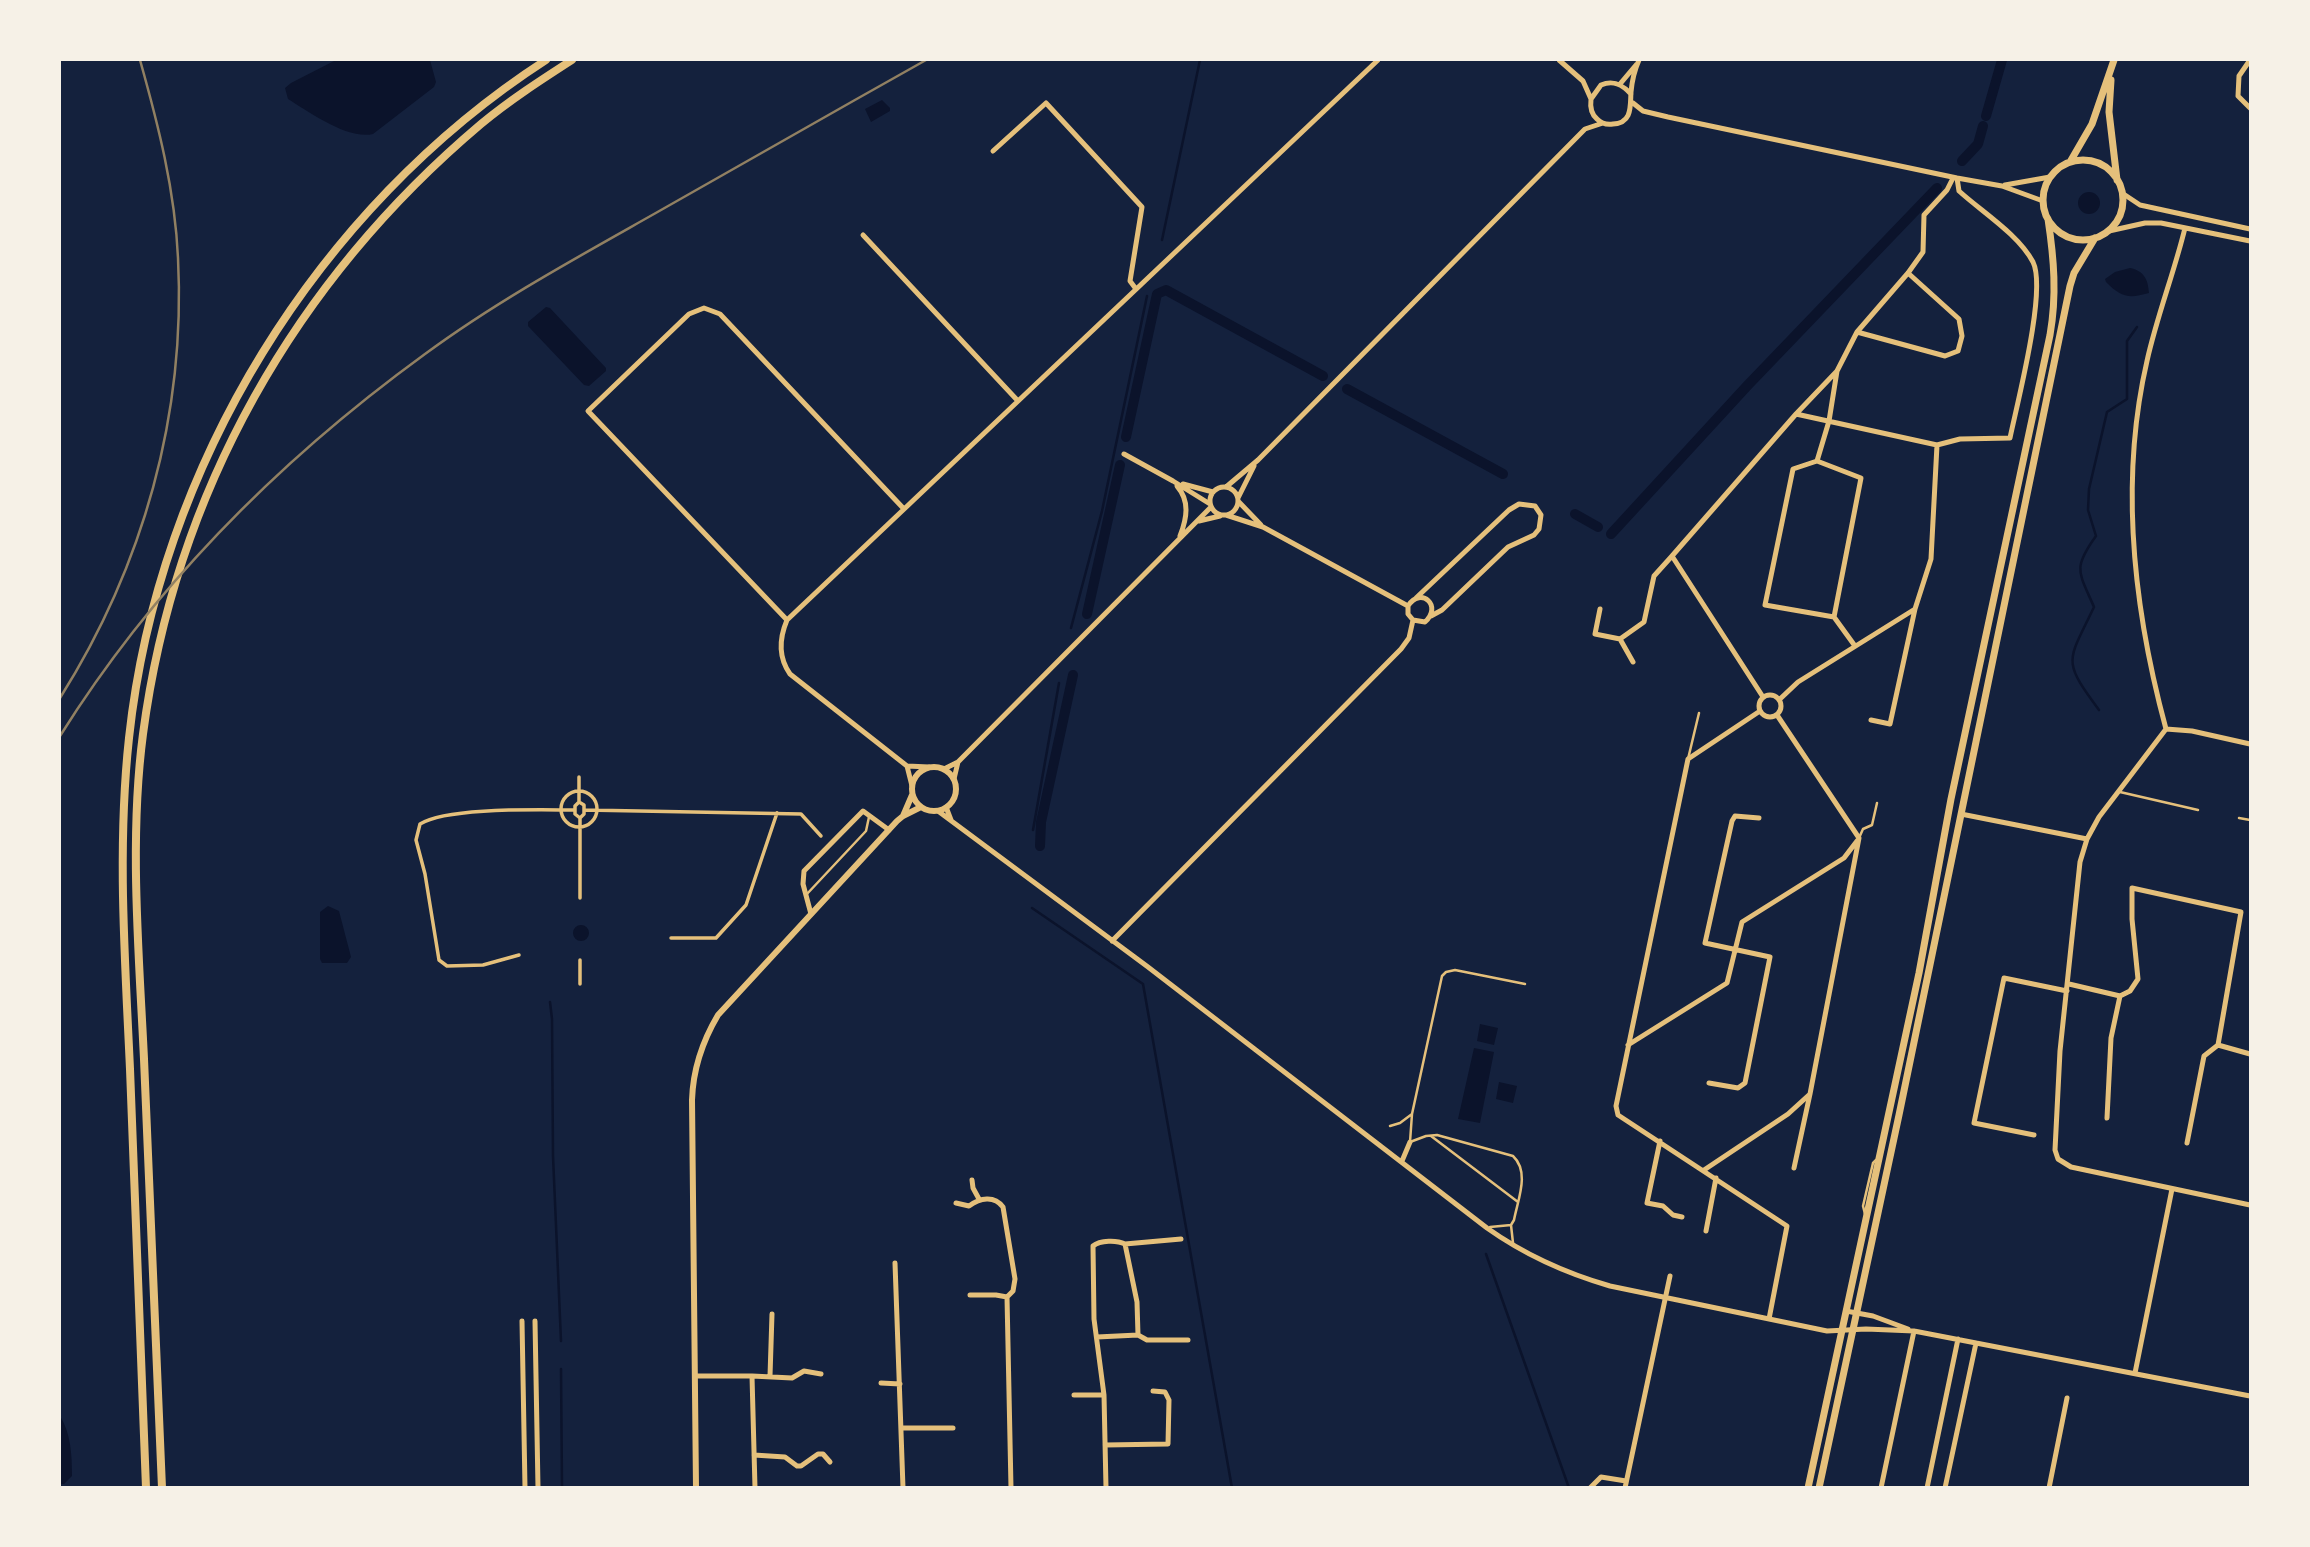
<!DOCTYPE html>
<html>
<head>
<meta charset="utf-8">
<style>
	body { margin:0 }
	#map { position:relative; width:2310px; height:1547px; overflow:hidden; background:#14213d; font-family:Quicksand,sans-serif }
	canvas { display:block }
	.frame { position:absolute; inset:0; border:61px solid #f6f1e7; pointer-events:none }
</style>
</head>
<body>
<div id="map">
<canvas width="2310" height="1547"></canvas>
<div class="frame"></div>
</div>
<script>
const c = document.querySelector('canvas').getContext('2d');
c.lineJoin = 'round';
function paint(path, color) { c.fillStyle = color; c.fill(path, 'evenodd'); }
function trace(path, color, width, dash) { c.strokeStyle = color; c.lineWidth = width; c.lineCap = dash ? 'butt' : 'round'; c.setLineDash(dash || []); c.stroke(path); }
paint(new Path2D(`
	M336,60H430L436,82L434,87L373,134C348,140 309,112 288,99L285,88L291,83Z
	M882,100L890,108V111L871,122L865,109Z
	M2078 203a11 11 0 1 1 22 0a11 11 0 1 1-22 0Z
	M2130,268C2144,271 2148,279 2149,293C2128,299 2121,297 2106,282L2105,279L2115,272Z
	M546,307L550,308L606,368V371L589,386L584,385L528,326V322Z
	M328,906L339,911L351,957L347,963H322L320,959V912Z
	M573 933a8 8 0 1 1 16 0a8 8 0 1 1-16 0Z
	M1480,1024L1498,1028L1494,1045L1477,1041Z
	M1474,1048L1494,1052L1480,1123L1458,1119Z
	M1499,1082L1517,1086L1513,1103L1496,1099Z
	M60,1416C71,1433 72,1456 72,1476L64,1484H60Z`), '#0b132b');
trace(new Path2D(`
	M1162,240L1200,60
	M1071,628L1102,511L1147,296
	M2099,710C2061,659 2068,662 2094,607C2079,572 2072,569 2096,536L2088,510L2089,489L2107,412L2127,399V341L2137,327
	M1033,830L1059,683
	M1032,908L1143,984L1232,1488
	M550,1002L552,1019L553,1156L561,1341
	M1486,1254L1569,1488
	M561,1369L562,1488`), '#0b132b', 2.5);
trace(new Path2D(`
	M1986,116L2002,60
	M1962,161L1978,144L1983,126
	M1347,389L1503,474
	M1126,437L1157,294L1166,290L1323,376
	M1575,514L1598,527
	M1611,534L1747,386L1937,188
	M1087,614L1120,465
	M1040,846L1041,822L1073,675`), '#0b132b', 10);
trace(new Path2D(`
	M1688,759L1699,713
	M2120,792L2198,810
	M2239,818L2250,820
	M1859,838L1863,829L1872,825L1877,803
	M806,895L866,831L869,817
	M1390,1126L1400,1123L1412,1114
	M1431,1136L1518,1202
	M1865,1214L1863,1206L1873,1163L1876,1160
	M1490,1227L1511,1225
	M1513,1243L1511,1225L1514,1220C1518,1199 1530,1172 1513,1156L1437,1135L1426,1136L1410,1142L1412,1114L1442,976L1446,972L1455,970L1525,984`), '#e5c07b', 2.5);
trace(new Path2D(`
	M579,777V802
	M561 809a18 18 0 1 1 36 0a18 18 0 1 1-36 0Z
	M579,802L584,805V814L580,818L575,814V806Z
	M585,810L801,814L821,836
	M580,818V898
	M671,938H716L746,905L777,813
	M519,955L483,965L447,966L439,960L425,874L416,840L420,824C447,807 539,810 574,810
	M580,960V984`), '#e5c07b', 3.5);
trace(new Path2D(`
	M1559,60L1583,81L1591,99
	M2250,60L2239,76L2238,96L2250,108
	M1620,84L1636,65
	M1631,94C1622,84 1613,80 1601,85L1591,99C1590,107 1591,114 1597,119C1601,123 1607,125 1613,124C1633,123 1630,105 1631,92C1632,81 1635,69 1639,60
	M1633,103L1643,111L1668,117L1957,178L2002,186L2043,201
	M993,151L1046,103L1142,207L1130,281L1136,289
	M2005,185L2050,177
	M2122,193L2140,205L2250,229
	M2109,231L2145,223H2161L2250,241
	M863,235L1018,401
	M1857,332L1945,356L1958,351L1962,336L1959,319L1908,273
	M1796,414L1937,445L1960,439L2010,438C2017,404 2047,290 2033,262C2018,234 1982,212 1959,191L1957,178
	M1124,454L1173,481L1210,504
	M1817,461L1793,469L1765,605L1834,617L1855,646
	M1183,484L1213,492
	M1177,486C1190,501 1187,518 1180,536
	M1210 501a14 14 0 1 1 28 0a14 14 0 1 1-28 0Z
	M1226,487L1258,460L1585,129L1603,123
	M1238,498L1254,466
	M1238,501L1261,525
	M1226,515L1263,527L1408,606
	M1199,521L1220,516
	M1416,598L1509,510L1519,504L1535,506L1541,515L1539,529L1534,535L1508,547L1442,610L1431,616
	M1408,606C1421,586 1443,606 1425,622L1413,620
	M1600,609L1595,634L1620,639L1644,622L1654,576L1672,556
	M1834,617L1861,478L1817,461L1829,421L1837,371
	M787,620L588,411L689,314L704,308L720,314L904,509
	M1620,639L1633,662
	M1759 706a11 11 0 1 1 22 0a11 11 0 1 1-22 0Z
	M1763,697L1672,556L1796,414L1837,371L1857,332L1908,273L1923,252L1924,215L1947,190L1953,178
	M1780,699L1798,682L1915,609L1931,559L1937,445
	M1760,711L1688,759L1616,1106L1618,1115L1787,1226L1769,1319
	M1871,720L1890,724L1915,609
	M2166,729L2099,817L2087,839L2080,862L2060,1051L2055,1150L2058,1159L2071,1167L2250,1205
	M2166,729C2134,611 2119,482 2147,361C2157,316 2174,273 2185,228
	M2166,729L2192,731L2250,744
	M907,766L790,674C778,657 779,639 787,620L1378,60
	M907,766L929,767
	M907,766L912,786
	M944,769L958,762L1211,507
	M954,779L958,762
	M946,807L951,820
	M938,811L1148,967L1487,1228C1525,1255 1565,1273 1610,1286L1827,1331L1866,1329L1914,1331L2250,1396
	M1961,814L2087,839
	M811,914L803,884L804,871L863,811L889,830
	M1112,941L1401,649L1409,638L1413,620L1408,614V606
	M2069,984L2120,996L2130,991L2138,979L2132,919V888L2241,912L2218,1045L2250,1054
	M1628,1045L1727,983L1742,922L1844,858L1857,841
	M1709,1083L1738,1088L1745,1083L1770,957L1705,943L1732,821L1735,816L1759,818
	M2107,1118L2111,1038L2120,996
	M2034,1135L1974,1123L2004,978L2067,991
	M1660,1141L1647,1203L1663,1206L1673,1215L1682,1217
	M2187,1143L2204,1056L2218,1045
	M1402,1161L1410,1142
	M1794,1168L1810,1094
	M1704,1170L1788,1114L1810,1094L1859,838L1777,715
	M972,1180L973,1188L979,1199
	M956,1203L969,1206C980,1198 994,1195 1003,1207L1015,1279L1013,1291L1007,1297L1011,1488
	M1706,1231L1716,1178
	M1125,1244L1137,1302L1138,1335
	M895,1263L903,1488
	M970,1295H996L1007,1297
	M1846,1311L1873,1316L1908,1329
	M522,1321L525,1488
	M535,1321L538,1488
	M1097,1337L1138,1335L1147,1340H1188
	M2135,1373L2172,1189
	M695,1376H752L755,1488
	M752,1376L792,1378L804,1371L821,1374
	M770,1376L772,1314
	M881,1383L900,1384
	M1074,1395H1104
	M903,1428H953
	M1105,1445L1168,1444L1169,1400L1165,1392L1153,1391
	M754,1455L785,1457L797,1466H801L818,1454H823L830,1462
	M1106,1488L1104,1395L1094,1319L1093,1246C1100,1240 1117,1240 1125,1244L1181,1239
	M1590,1488L1601,1477L1626,1481
	M1625,1488L1670,1276
	M1881,1488L1914,1331
	M1927,1488L1958,1339
	M1945,1488L1976,1343
	M2049,1488L2067,1398`), '#e5c07b', 5);
trace(new Path2D(`
	M912 789a22 22 0 1 1 44 0a22 22 0 1 1-44 0Z
	M903,816L912,795
	M696,1488L692,1100C693,1069 702,1042 718,1015L897,821L903,816L921,807`), '#e5c07b', 6);
trace(new Path2D(`
	M2111,80L2109,112L2117,180
	M2043 200a40 40 0 1 1 80 0a40 40 0 1 1-80 0Z
	M2070,162L2092,124L2114,60
	M1808,1488L1919,973L1951,799L2050,335C2057,295 2054,259 2048,219
	M1819,1488L1899,1115L2070,286L2074,273L2095,238`), '#e5c07b', 7);
trace(new Path2D(`
	M146,1488C141,1348 135,1209 130,1069C125,959 117,848 129,738C158,467 317,208 546,60
	M162,1488C156,1345 150,1202 144,1059C139,953 129,840 143,734C175,492 295,281 481,124C510,100 541,80 572,60`), '#e5c07b', 8);
trace(new Path2D(`
	M60,698C143,566 186,415 178,258C175,190 158,124 140,60
	M60,736C154,586 282,458 425,354C497,301 576,258 654,214C744,163 835,111 926,60`), '#918062', 2.5);
</script>
</body>
</html>
